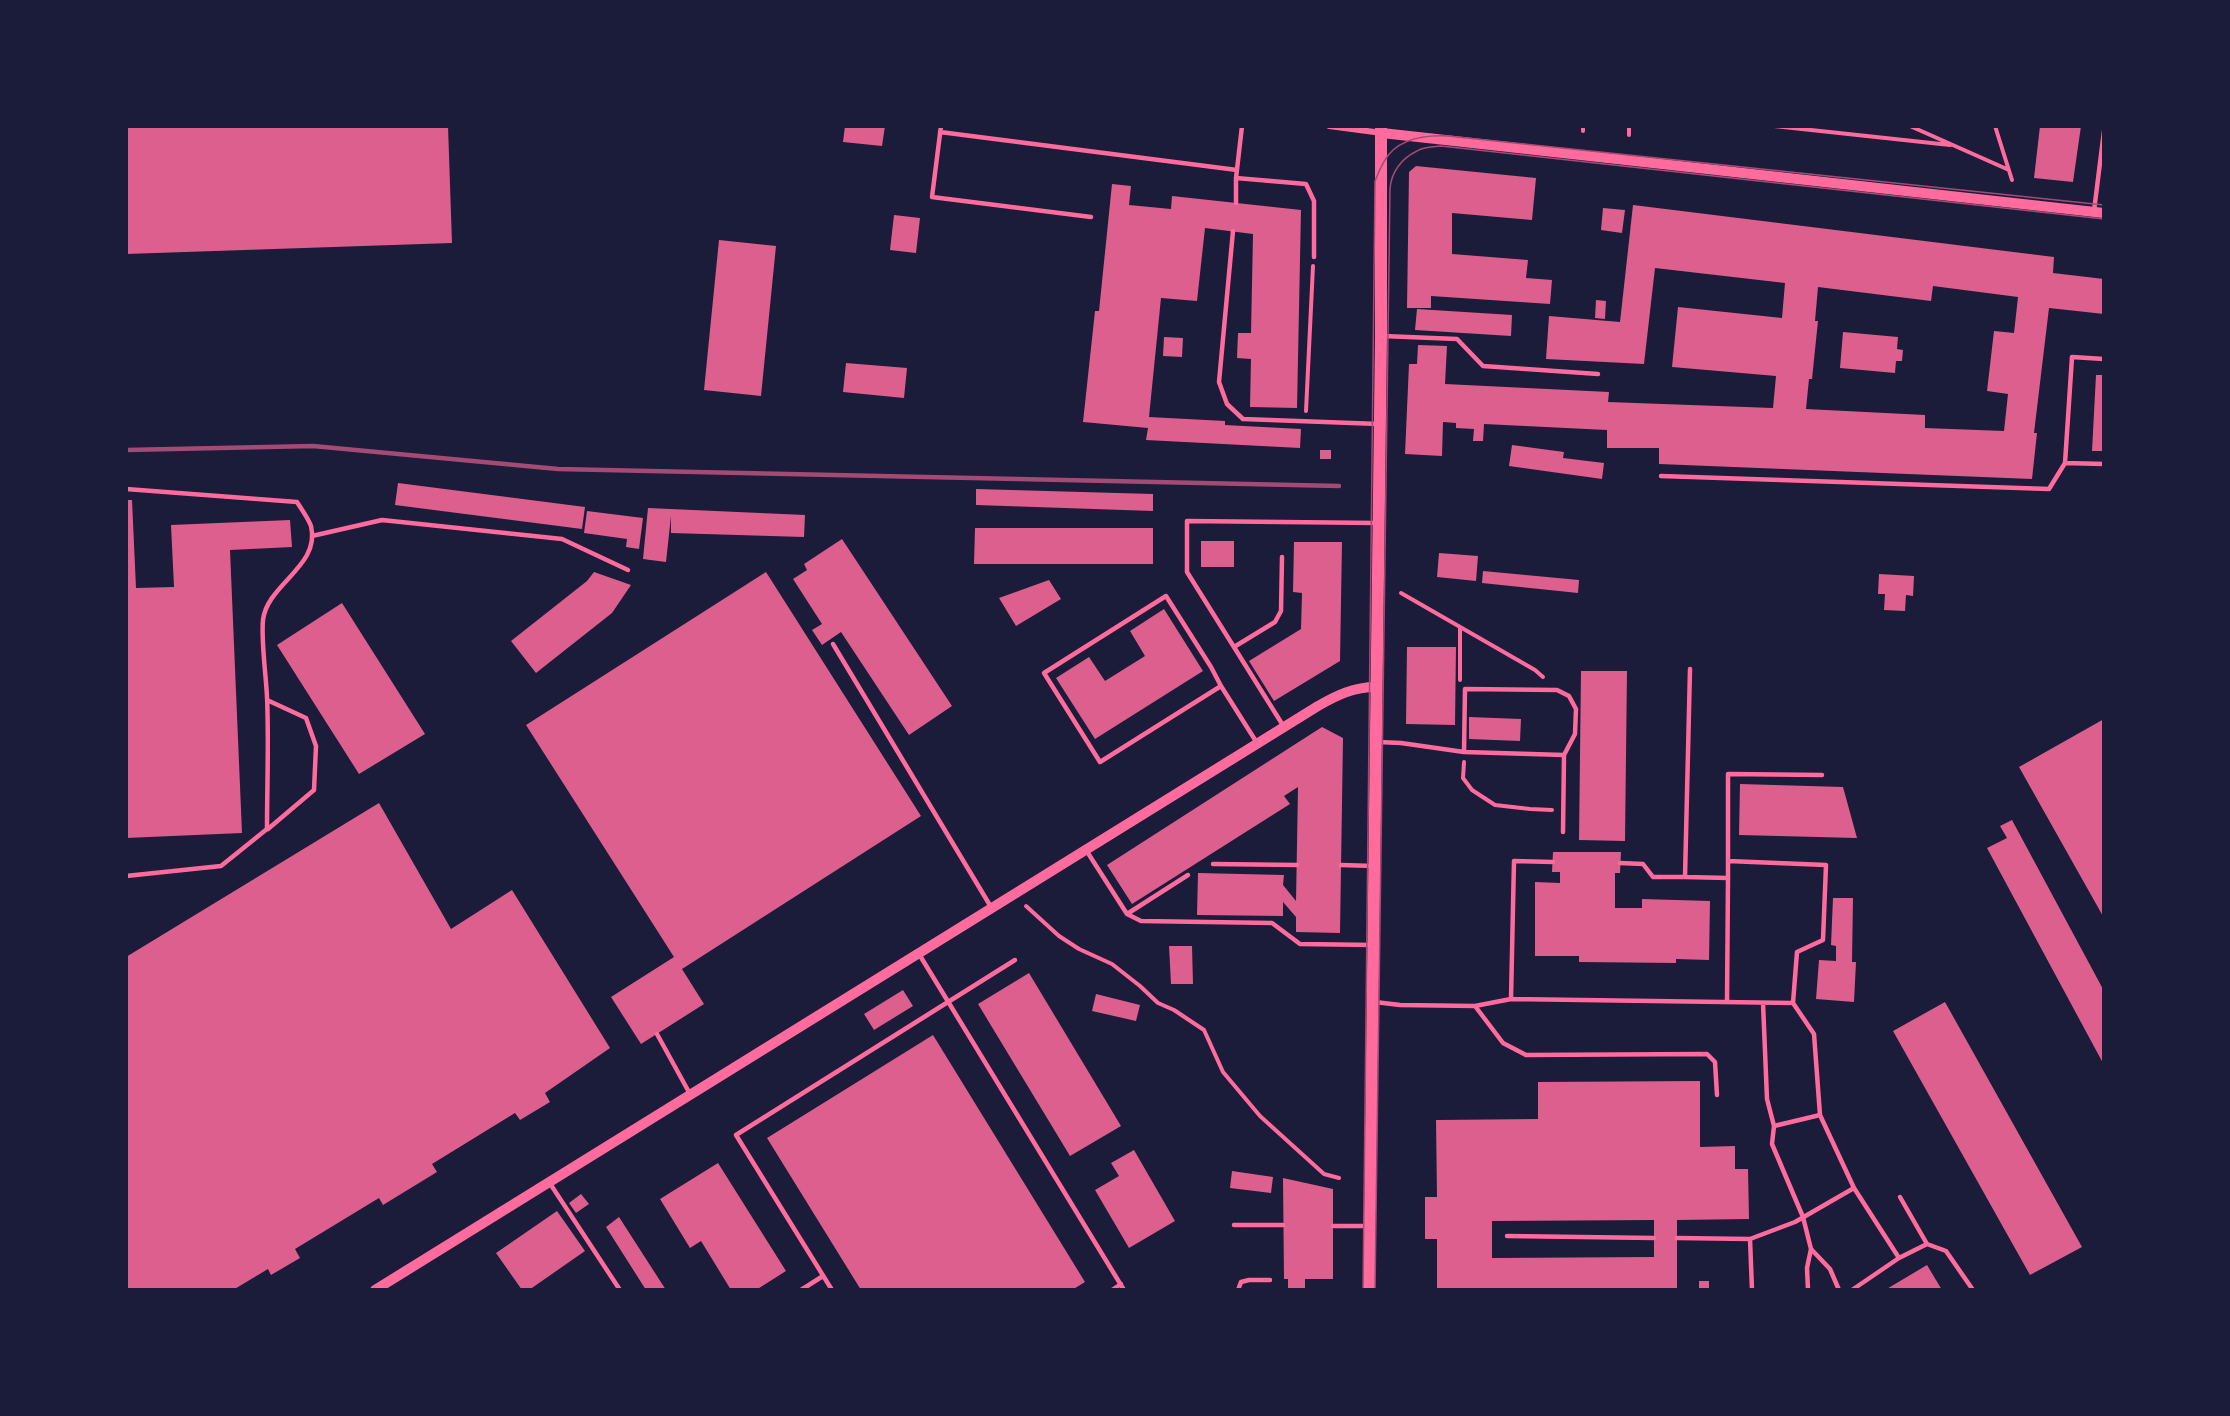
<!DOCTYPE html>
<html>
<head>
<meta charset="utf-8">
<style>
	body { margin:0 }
	#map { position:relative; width:2230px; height:1416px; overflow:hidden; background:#1b1b3a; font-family:Manrope,sans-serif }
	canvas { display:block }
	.frame { position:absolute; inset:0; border:128px solid #1b1b3a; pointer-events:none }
</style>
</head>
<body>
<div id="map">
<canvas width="2230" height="1416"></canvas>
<div class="frame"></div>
</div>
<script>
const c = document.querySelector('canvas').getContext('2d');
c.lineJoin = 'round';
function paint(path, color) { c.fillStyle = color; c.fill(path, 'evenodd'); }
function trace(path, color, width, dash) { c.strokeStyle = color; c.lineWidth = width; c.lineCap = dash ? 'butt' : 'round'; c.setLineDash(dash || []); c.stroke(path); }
paint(new Path2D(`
	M126,126H448L452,243L126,254Z
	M845,126H885L882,146L843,142Z
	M2040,126H2081L2073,182L2034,178Z
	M1416,166L1536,178L1532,220L1452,213V254L1528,260L1526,278L1552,280L1550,304L1431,296V308H1407L1409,172Z
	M1112,184L1131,186L1129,205L1171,209L1172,196L1301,210L1297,408L1250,407L1251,359L1237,358L1238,333H1251L1253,234L1205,228L1197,301L1161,298L1149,417L1225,421V425L1301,429L1300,448L1146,440L1148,428L1083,422L1095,311H1099Z
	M1633,205L2054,257L2053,273L2104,279V314L2049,308L2034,433H2037L2032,479L1659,464V448H1607V430L1484,424L1483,441H1473L1474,429L1456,428V423L1443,422L1442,456L1405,454L1409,364H1417L1418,345L1447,346L1445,384L1609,392L1608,402L1773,408L1776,376L1672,367L1678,307L1782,318L1785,283L1655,268L1644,364L1546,359L1549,316L1620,322ZM1933,286L2018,297L2014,333L1994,331L1987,391L2008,394L2004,431L1925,428V415L1806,409L1809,379H1812L1818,321H1815L1818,287L1931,301Z
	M1603,208L1625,210L1622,233L1601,230Z
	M894,215L920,218L916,253L890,250Z
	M719,240L776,246L761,396L704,390Z
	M1596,300L1606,301L1605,319L1595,318Z
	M1417,309L1512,315L1511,336L1415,330Z
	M1843,332L1898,337L1897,349L1903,350L1902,361H1896L1895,373L1840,368Z
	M1164,337L1183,338L1182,357L1163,356Z
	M846,363L907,368L904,398L843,392Z
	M2096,375H2104V451H2092Z
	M1512,445L1564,452L1563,458L1604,463L1602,479L1509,466Z
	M1320,450H1331V459H1320Z
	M398,483L585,507L582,529L395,505Z
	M976,489L1153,494V511L976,505Z
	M126,500H132L136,588L174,587L171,525L290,520L292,547L230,550L242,833L126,838Z
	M648,508L805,515L804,537L671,533V516L666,562L643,559Z
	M587,511L643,518L639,549L626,547L627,539L584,533Z
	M975,528H1153V564H974Z
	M842,539L952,706L909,735L841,632L822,645L812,630L822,624L793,579L807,570L804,564Z
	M1201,541H1234V567H1201Z
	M1294,542H1342L1340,661L1274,701L1249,661L1301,629L1302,593L1293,592Z
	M1439,553L1478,556L1476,581L1437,577Z
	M1483,571L1579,580L1578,593L1482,583Z
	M594,572L631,585L612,613L536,673L511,641L587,581Z
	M766,572L921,816L682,969L704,1004L641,1044L611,997L674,957L526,725Z
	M1879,574L1914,576L1913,596L1906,595L1905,611L1884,610L1885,594H1878Z
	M1049,580L1061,599L1016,626L999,598Z
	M342,603L425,734L359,774L277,645Z
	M1164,609L1203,671L1095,739L1056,678L1089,657L1105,681L1145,656L1130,631Z
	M1407,647H1456L1455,725L1406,724Z
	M1581,671H1627L1625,841L1579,840Z
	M1469,717L1521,719L1520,741L1469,739Z
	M2104,719V918L2019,767Z
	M1322,727L1343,738L1340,933L1296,932V917L1283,902V916L1197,915L1198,873L1284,875L1283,885L1296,901L1298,787L1284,796L1290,804L1132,904L1107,865Z
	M1740,784L1843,787L1857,838L1739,835Z
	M379,803L451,929L512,890L610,1048L545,1093L550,1102L520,1120L515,1113L432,1164L437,1172L383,1205L379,1198L295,1249L300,1258L271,1275L268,1269L233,1290H126V957Z
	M2012,820L2104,991V1065L1987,848L2007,838L2000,826Z
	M1553,852H1621L1620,873H1615V908H1642V899L1710,901L1709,960L1676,959V963L1579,962V956H1535V882L1560,883V872H1552Z
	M1833,898H1853L1852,962H1856L1854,1002L1816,999L1819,960L1836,961V946L1831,945Z
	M1169,946H1192L1193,984H1171Z
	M1029,973L1121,1126L1070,1156L978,1004Z
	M903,990L913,1006L874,1030L864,1014Z
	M1096,994L1140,1005L1136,1021L1092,1011Z
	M1945,1002L2082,1247L2030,1275L1893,1031Z
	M933,1035L1085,1282L1072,1290H861L767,1138Z
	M1700,1081V1147L1735,1146V1169H1748L1749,1219L1677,1220V1290H1437V1239H1425V1197H1437L1436,1120L1538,1119V1082ZM1654,1220V1257L1492,1258V1221Z
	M1134,1150L1175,1221L1129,1248L1095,1190L1119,1176L1111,1163Z
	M718,1163L786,1271L756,1290H731L701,1241L690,1248L660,1199Z
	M1232,1171L1273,1177L1271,1193L1230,1188Z
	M1283,1178L1333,1189V1279H1305V1290H1288V1279H1284Z
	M581,1194L589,1204L576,1213L569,1203Z
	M557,1211L585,1251L529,1290H522L496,1253Z
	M619,1217L666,1290H646L606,1227Z
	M1927,1265L1942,1290H1885Z
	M1699,1281H1709V1290H1699Z`), '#dd5f8e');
trace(new Path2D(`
	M1774,126L1950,145
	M1910,126L2009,170
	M1995,126L2012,180
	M1583,131V126
	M1629,135V126
	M1306,411L1313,266
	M1401,593L1535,670L1543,677
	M1460,680V628
	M1464,762L1463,778L1472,790L1495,805L1530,809L1552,810
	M1026,906L1059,936L1079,949L1112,964L1140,986L1158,1003L1174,1010L1204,1030L1223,1072L1260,1116L1324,1174L1339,1178`), '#ff6b9d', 4);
trace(new Path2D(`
	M941,126L932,197L1091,217
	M940,132L1237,170
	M1236,178L1306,184L1314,201V257
	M1236,203V178L1242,126
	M2094,211L2104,131
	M1233,231L1219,382L1227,404L1243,419L1379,424
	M1383,336L1457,339L1483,366L1598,374
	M2065,463L2104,464
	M1661,476L2049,489L2065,463L2072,357L2104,359
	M126,489L297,502C302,510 308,518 311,526C321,566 267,584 263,620C261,641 266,675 267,697C269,741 267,785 267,829L221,866L126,876
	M312,536L382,520L562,539L628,570
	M833,644L991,907
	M1234,647L1275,622L1281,611L1282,557
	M1690,669L1685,877L1728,878L1727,1002
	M1221,686L1211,667L1166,596L1044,673L1100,762L1221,686L1257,743
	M267,700L306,718L316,746L314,790L268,829
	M1284,727L1187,572V521L1377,523
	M1378,742L1401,743L1464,752L1564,755
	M1464,752L1465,689L1557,690L1569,696L1576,709L1575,734L1564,755L1563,832
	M1086,850L1127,914L1141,921L1272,923L1300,944L1373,945
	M1728,861L1826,865L1823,940L1797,952L1793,1003
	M1620,863L1643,864L1653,877H1685
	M1213,864L1297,865
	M1341,865L1374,866
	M1728,878V774L1822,775
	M1127,914L1188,875
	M919,954L1124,1290
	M1511,999L1514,861L1553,862
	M1375,1002L1400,1005L1475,1006L1503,1043L1526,1055L1707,1054L1715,1062L1717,1095
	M1763,1003L1767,1099L1774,1126L1772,1144L1803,1217L1811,1249L1807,1268L1808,1290
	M1475,1006L1511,999L1793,1003L1814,1034L1820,1115L1854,1188L1899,1258L1927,1244L1946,1251L1973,1290
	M657,1034L690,1094
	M1774,1126L1820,1115
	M549,1182L620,1290
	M1900,1197L1927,1244
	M1234,1225H1283
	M1333,1226H1367
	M1507,1236L1654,1238
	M1677,1238L1750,1239L1795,1222L1854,1188
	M1750,1239L1752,1290
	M1811,1249L1830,1269L1839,1290
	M801,1290L823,1276
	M832,1290L736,1135L1015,960
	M1112,1290L1121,1284
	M1238,1290L1241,1282L1249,1280H1270
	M1852,1290L1899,1258`), '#ff6b9d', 4.5);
trace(new Path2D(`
	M1329,126L1382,133`), '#ff6b9d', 6);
trace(new Path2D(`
	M1382,133L2104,213
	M375,1290L1318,706C1337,695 1354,687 1376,687`), '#ff6b9d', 10);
trace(new Path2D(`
	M1369,1290L1381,335V126`), '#ff6b9d', 12);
trace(new Path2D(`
	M1363,1290L1375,181C1378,174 1381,166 1385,160C1398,138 1426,135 1448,136L2104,205
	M1375,1290L1390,189C1391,172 1402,158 1417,151C1423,147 1434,147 1441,146L2104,219`), '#a44b75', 1.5);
trace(new Path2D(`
	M126,450L313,446L558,469L1339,486`), '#a44b75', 4.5);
</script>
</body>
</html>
